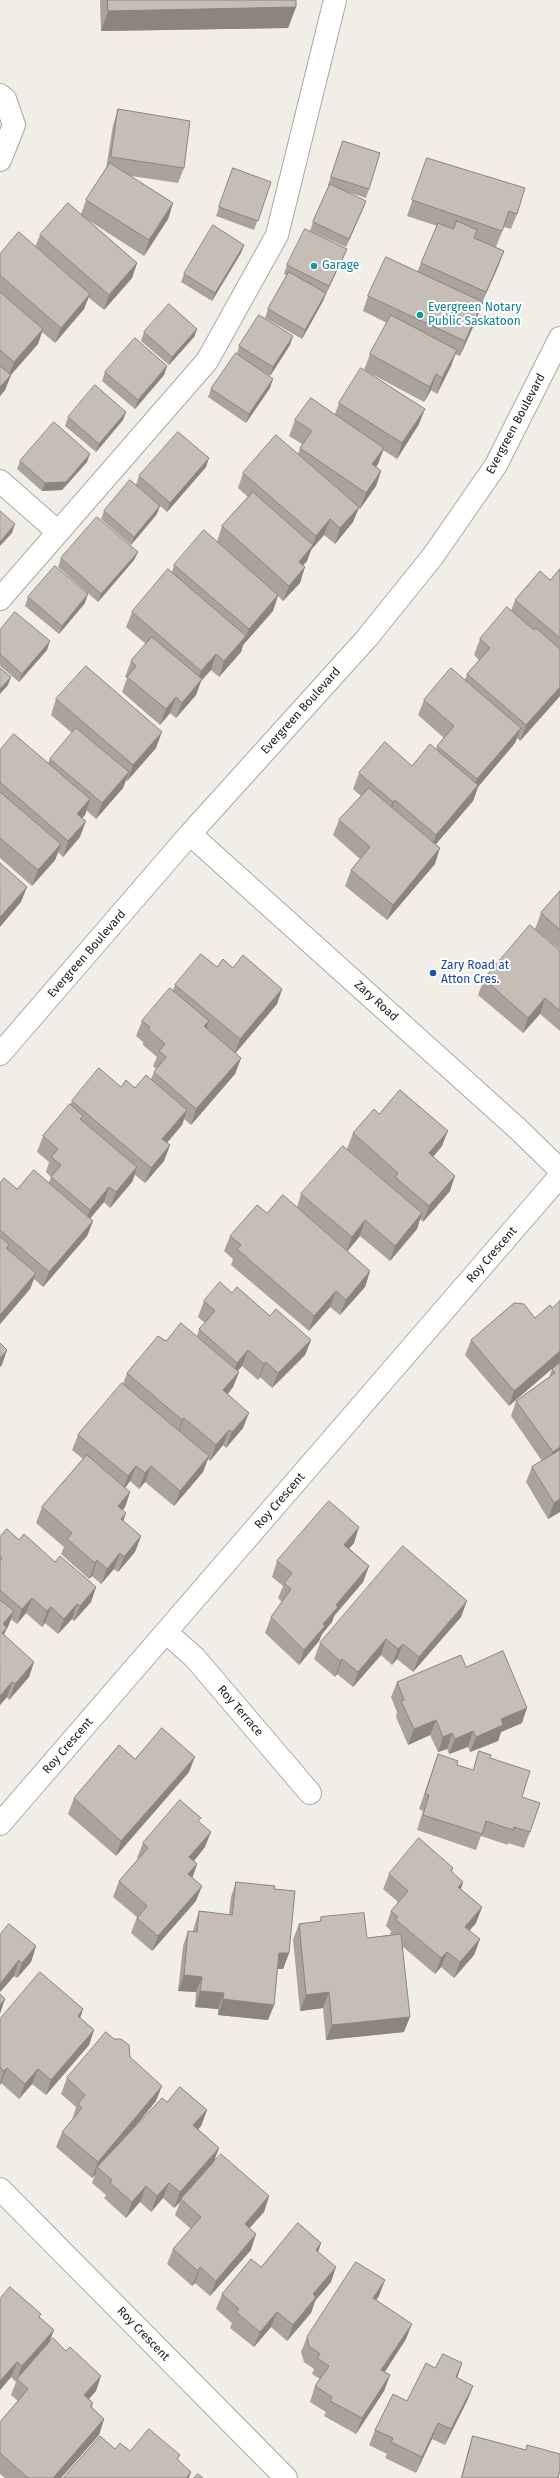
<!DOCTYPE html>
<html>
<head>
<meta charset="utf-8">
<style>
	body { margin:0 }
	canvas { display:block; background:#f1eee7 }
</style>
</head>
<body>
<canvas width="560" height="2478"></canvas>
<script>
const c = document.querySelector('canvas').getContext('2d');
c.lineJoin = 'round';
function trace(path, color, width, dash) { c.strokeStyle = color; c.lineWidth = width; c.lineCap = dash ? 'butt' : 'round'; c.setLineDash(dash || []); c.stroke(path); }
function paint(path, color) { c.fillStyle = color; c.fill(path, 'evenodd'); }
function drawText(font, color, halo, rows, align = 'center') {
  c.font = font + ' "Fira Sans",sans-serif'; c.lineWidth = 4; c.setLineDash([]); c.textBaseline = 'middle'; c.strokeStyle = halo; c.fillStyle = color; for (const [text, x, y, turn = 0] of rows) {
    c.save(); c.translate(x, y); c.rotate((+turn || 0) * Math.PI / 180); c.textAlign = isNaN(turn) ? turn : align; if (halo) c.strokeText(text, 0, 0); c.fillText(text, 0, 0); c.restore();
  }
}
const minor = new Path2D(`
	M0,95L5,99L14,125L0,160
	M0,481L58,532
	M0,599L207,361L277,235L335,0
	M190,834L518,1129L560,1170
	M0,1054L190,834L367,638L433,556L496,465L560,338
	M167,1633L195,1658L310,1793
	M0,1824L560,1176
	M0,2189L286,2478`);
trace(minor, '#a8a8a8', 24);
trace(minor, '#fff', 22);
paint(new Path2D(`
	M100,0H296V7L288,28L101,31Z
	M118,109L184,168L178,183L131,176L173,203L168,219L144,256L88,220L137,263L132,278L104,310L88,297L84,309L55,343L42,332L38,344L11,375L5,390L0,396V254L35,247L40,235L81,214L86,200L106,169L113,125Z
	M343,141L369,189L366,198L344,191L363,209L346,247L310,231L313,222L329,186L328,185Z
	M427,158L517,214L511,229L504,227L496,247L484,242L504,251L498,267L482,302L477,318L460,356L455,354L451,366L437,394L431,390L424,402L364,370L370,354L387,323L363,311L368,296L417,272L421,263L437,226L407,216Z
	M233,168L271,182L254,230L216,216Z
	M244,245L241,253L212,301L181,282L184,274Z
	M347,249L343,258L326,294L323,301L302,339L265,318L268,309L287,275L284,274L287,265Z
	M197,329L194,337L169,365L141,341L144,332Z
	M290,345L270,376L246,361L270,388L246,423L208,397L211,389L237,354L239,346Z
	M167,366L164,375L135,409L102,381L105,372Z
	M339,403L419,424L397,459L383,450L378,464L376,467L381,471L376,486L360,509L359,508L353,522L335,544L324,535L311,550L307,561L303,565L300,583L283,601L278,596L273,611L243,645L241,652L219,677L211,670L201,681L196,695L176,718L170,713L160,725L122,692L127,678L125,677L131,661L146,644L126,627L132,612L172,572L174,565L217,542L222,526L248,497L238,488L243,473L298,454L300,448L302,444L289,436L295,420L335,414Z
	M126,412L123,420L96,452L65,426L68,417Z
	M20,461L87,462L62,490L42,491L17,469Z
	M206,467L167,512L136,485L139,476Z
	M104,511L157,514L131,545L101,519Z
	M138,552L134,560L98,602L58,567L61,558Z
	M560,569V696L520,741L517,738L515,743L478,787L473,801L436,844L435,864L387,920L345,886L351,870L360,859L333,835L339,820L361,796L353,789L359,773L412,766L436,749L437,746L444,738L418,715L424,700L465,680L467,674L479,660L474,655L480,639L511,611L515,600L550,580Z
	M28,597L85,603L59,634L25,606Z
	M0,630L47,650L19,682L0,666Z
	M56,699L156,748L127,781L126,780L123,788L96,819L86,810L85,815L82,818L80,837L63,857L58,852L55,860L32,886L0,858V750L48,763L50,759L72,733L51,715Z
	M560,891V950L535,929L541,913Z
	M560,951V1031L540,1014L523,1033L478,995L484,979Z
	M217,967L233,968L282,989L277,1004L235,1053L241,1058L235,1074L191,1125L184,1119L182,1125L167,1143L170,1145L164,1161L145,1183L135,1175L132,1182L110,1208L104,1202L90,1218L93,1221L87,1236L43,1287L34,1279L30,1289L0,1324V1183L17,1189L49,1182L51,1177L46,1172L49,1162L37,1152L43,1136L70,1105L72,1101L121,1087L135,1088L151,1079L154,1072L156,1069L153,1066L157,1057L143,1045V1042L136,1036L142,1021L173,990L175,985Z
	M379,1114L442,1146L433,1157L450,1191L423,1222L420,1219L417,1229L390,1261L360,1236L347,1251L370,1271L365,1287L340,1315L330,1307L309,1331L231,1265L233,1259L224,1251L230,1236L267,1213L297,1207L301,1194L383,1180L347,1149L353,1133Z
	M232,1293L311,1340L305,1355L272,1388L260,1377L258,1380L242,1366L238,1371L239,1372L233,1387L228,1394L243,1428L226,1448L223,1445L210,1461L208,1459L203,1472L174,1506L145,1482L139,1489L130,1481L125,1488L130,1492L125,1507L123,1510V1522L141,1536L135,1552L118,1572L114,1569L101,1584L92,1576L89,1579L61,1554L64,1547L36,1523L42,1507L83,1459L72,1450L78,1435L123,1384L127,1373L166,1341L197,1336L199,1329L205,1323L198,1317L204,1301Z
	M552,1308L509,1406L465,1355L471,1340L535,1318Z
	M560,1363V1512L548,1519L526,1482L532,1467L542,1461L511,1416L516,1401L549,1377L552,1369Z
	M0,1537L19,1540L96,1587L91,1602L74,1621L72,1619L58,1634L45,1623L42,1627L26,1613L17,1624L11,1619L4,1635L34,1662L29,1677L9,1700L7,1697L0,1705Z
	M354,1543L349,1548L369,1566L363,1582L334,1616L332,1622L322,1634L319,1641L299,1665L265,1633L271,1617L282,1602L278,1598L283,1586L272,1577L277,1561Z
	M461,1617L413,1672L397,1659L392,1665L381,1655L353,1687L337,1674L335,1677L314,1659L320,1643Z
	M466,1667L522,1723L501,1732L498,1741L470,1752L468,1747L449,1754L447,1749L438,1752L430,1735L408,1745L396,1717L397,1712L391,1697L397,1682Z
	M479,1751L490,1758L522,1797L530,1832L524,1848L508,1843V1845L481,1836L476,1850L417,1830L423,1811L419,1809L438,1754L457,1765L473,1770Z
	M135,1759L189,1772L116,1856L68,1814L74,1798Z
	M199,1822L205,1847L194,1861L197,1864L192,1878L196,1901L152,1951L131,1933L137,1917L113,1897L119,1881L138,1859L137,1858L143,1843Z
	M453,1868L452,1872L463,1882L461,1889L482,1907L476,1923L469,1931L480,1939L474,1955L454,1978L441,1967L435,1974L402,1946L404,2032L326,2040L323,2008L300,2011L293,1939L299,1924L320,1921L321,1917L367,1938L390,1935L391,1931L386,1926L391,1911L398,1902L383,1889L389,1874Z
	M236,1882L274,1889L289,1953L283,1969H277L274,2005L268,2020L218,2015V2009L195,2007L196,1992L178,1991L183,1946L188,1931H193L194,1927L199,1911L229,1915L231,1897Z
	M0,1935L36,1946L31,1962L17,1978L14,1976L0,1992Z
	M80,2018L94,2030L89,2045L46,2095L32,2084L19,2099L1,2083L0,2085V2019Z
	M130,2057L156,2101L133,2129L167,2102L207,2110L201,2126L198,2129L219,2148L214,2162L269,2196L264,2212L249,2228L251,2250L210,2296L195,2283L192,2286L167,2264L173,2249L191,2229L175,2215L180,2202L174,2208L163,2198L151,2212L140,2202L126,2218L104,2198L106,2195L92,2183L95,2175L92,2178L56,2147L62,2132L72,2120L76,2107L61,2094L67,2078Z
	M321,2243L318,2252L331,2282L315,2301L311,2313L287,2341L271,2327L254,2347L230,2328L232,2323L216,2309L222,2294L261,2267Z
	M379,2296L376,2300L406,2339L385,2372L390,2375L384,2391L356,2434L324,2416L326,2412L310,2402L315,2386L320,2379L312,2374L314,2369L304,2362L301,2352L307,2337Z
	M0,2299L40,2318L54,2330L49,2342L96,2391L89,2399L93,2403L92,2407L104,2419L99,2435L61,2478H5L0,2474V2422L18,2401L11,2395L16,2382L11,2377L0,2390Z
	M457,2378L473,2386L467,2401L445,2445L432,2439L416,2473L385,2458L387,2454L369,2445L375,2430L407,2401Z
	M473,2436L526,2450L527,2445L558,2478H461L468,2451Z`), '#aaa39d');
paint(new Path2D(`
	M296,7L288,28L101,31L108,11Z
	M366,201L363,209L346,247L349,239Z
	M173,203L168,219L144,256L149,240Z
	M244,245L241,253L212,301L215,293Z
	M347,249L343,258L326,294L329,286Z
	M504,251L498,267L480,307L486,292Z
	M137,263L132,278L104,310L109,295Z
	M326,293L323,301L302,339L305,330Z
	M90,294L84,309L55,343L61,328Z
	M483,302L477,318L460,356L465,341Z
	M43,329L38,344L8,378L14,362Z
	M197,329L194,337L169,365L172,357Z
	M293,336L290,345L270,376L273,367Z
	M457,350L451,366L437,394L442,378Z
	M167,366L164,375L135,409L138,400Z
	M436,374L431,390L424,402L430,387Z
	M11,375L5,390L0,396V387Z
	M273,379L270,388L246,423L249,414Z
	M425,409L419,424L397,459L402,443Z
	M126,412L123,420L96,452L99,444Z
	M384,448L378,464L367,480L372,464Z
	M90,454L87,462L62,490L42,491L45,483Z
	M209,458L206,467L167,512L170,503Z
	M381,471L376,486L360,509L366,493Z
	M160,506L157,514L131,545L134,537Z
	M359,507L353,522L335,544L340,528Z
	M330,519L324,535L311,550L307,561L293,577L299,562L312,546L316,536Z
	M15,524L12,533L0,546V542Z
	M138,552L134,560L98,602L101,594Z
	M305,567L300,583L283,601L289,586Z
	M88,594L85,603L59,634L62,626Z
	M278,595L273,611L243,645L241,652L219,677L224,661L246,636L249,629Z
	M50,641L47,650L19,682L22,674Z
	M216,654L211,670L201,681L196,695L176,718L182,703L196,686L201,671Z
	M11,677L8,685L0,694V689Z
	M560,687V696L520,741L526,725Z
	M176,697L170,713L160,725L166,709Z
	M521,728L515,743L478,787L473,801L430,851L436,835L472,793L477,779Z
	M162,732L156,748L127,781L133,765Z
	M129,772L123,788L96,819L102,803Z
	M90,799L85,815L72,829L77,814Z
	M395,800L390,815L388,818L393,802Z
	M86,821L80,837L63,857L68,841Z
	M61,844L55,860L32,886L38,870Z
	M440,848L435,864L387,920L393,905Z
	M27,887L21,902L0,927V917Z
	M282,989L277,1004L234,1055L240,1039Z
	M545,998L540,1014L523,1033L528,1018Z
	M209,1021L203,1037L204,1026Z
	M241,1058L235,1074L191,1125L196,1109Z
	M187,1110L182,1125L157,1154L162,1139Z
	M448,1131L442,1146L423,1169L429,1153Z
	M170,1145L164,1161L145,1183L151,1168Z
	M137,1167L132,1182L110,1208L116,1192Z
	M455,1176L450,1191L423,1222L429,1206Z
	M109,1187L104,1202L84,1226L90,1210Z
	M422,1213L417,1229L390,1261L395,1246Z
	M365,1220L360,1236L346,1253L352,1237Z
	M93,1221L87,1236L43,1287L49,1272Z
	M370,1271L365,1287L340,1315L346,1300Z
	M36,1273L30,1289L0,1324V1315Z
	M336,1291L330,1307L309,1331L314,1316Z
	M311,1340L305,1355L272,1388L278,1373Z
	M7,1350L2,1365L0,1367V1358Z
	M248,1350L242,1366L231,1378L237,1363Z
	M560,1351V1362L509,1406L514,1391Z
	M266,1362L260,1377L258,1380L264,1364Z
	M239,1372L233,1387L218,1406L223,1390Z
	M249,1413L243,1428L226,1448L232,1432Z
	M184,1418L178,1434L177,1436L182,1420Z
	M229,1430L223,1445L210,1461L216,1445Z
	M560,1447V1458L547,1467L553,1452Z
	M209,1456L203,1472L174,1506L180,1491Z
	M136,1466L130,1481L122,1492L128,1476Z
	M151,1466L145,1482L139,1489L145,1473Z
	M130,1492L125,1507L113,1521L118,1506Z
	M560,1499V1512L548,1519L554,1503Z
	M126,1513L121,1528V1519Z
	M359,1527L354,1543L339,1560L344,1545Z
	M141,1536L135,1552L118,1572L124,1557Z
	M120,1553L114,1569L101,1584L107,1569Z
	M97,1560L92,1576L89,1579L95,1563Z
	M369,1566L363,1582L334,1616L332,1622L322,1634L319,1641L299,1665L304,1650L336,1605Z
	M96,1587L91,1602L74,1621L80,1606Z
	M32,1598L26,1613L17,1624L22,1609Z
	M467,1601L461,1617L413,1672L419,1657Z
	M77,1604L72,1619L58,1634L64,1619Z
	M51,1607L45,1623L42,1627L47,1611Z
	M14,1611L8,1627L6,1629L1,1643L0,1644L3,1624Z
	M386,1639L381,1655L353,1687L358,1672Z
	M403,1644L397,1659L392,1665L398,1649Z
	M342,1659L337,1674L335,1677L340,1661Z
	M34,1662L29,1677L9,1700L15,1684Z
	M12,1682L7,1697L0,1705V1696Z
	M527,1708L522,1723L501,1732L498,1741L470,1752L476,1737L501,1719Z
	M436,1720L430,1735L408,1745L414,1729Z
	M473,1731L468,1747L449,1754L455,1739Z
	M452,1733L447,1749L438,1752L443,1737Z
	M195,1757L189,1772L116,1856L121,1841Z
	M211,1832L205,1847L184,1873L189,1857Z
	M197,1864L192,1879L188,1874Z
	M463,1882L458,1897V1887Z
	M202,1886L196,1901L152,1951L158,1936Z
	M482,1907L476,1923L459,1943L465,1927Z
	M480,1939L474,1955L454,1978L460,1962Z
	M36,1946L31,1962L17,1978L22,1963Z
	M447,1952L441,1967L435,1974L441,1958Z
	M279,1953H289L283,1969L273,1968Z
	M19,1960L14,1976L0,1992V1984Z
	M184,1975L202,1977L196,1992L178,1991Z
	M200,1991L224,1993L218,2009L195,2007Z
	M329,1992L323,2008L300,2011L306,1995Z
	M5,1999L0,2014V2005Z
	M223,1999L274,2005L268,2020L218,2015Z
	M83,2009L78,2025V2016Z
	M410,2017L404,2032L326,2040L332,2025Z
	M94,2030L89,2045L46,2095L51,2080Z
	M7,2068L1,2083L0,2085V2083L4,2071Z
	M38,2069L32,2084L19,2099L25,2084Z
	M162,2086L156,2101L100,2169L97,2167L95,2175L92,2178L98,2162Z
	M207,2110L201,2126L188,2141L193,2125Z
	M219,2148L213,2163L181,2199L180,2202L174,2208L180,2192Z
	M169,2183L163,2198L151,2212L157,2196Z
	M146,2186L140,2202L126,2218L132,2202Z
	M269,2196L264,2212L239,2240L245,2224Z
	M256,2234L251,2250L210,2296L216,2281Z
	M321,2243L316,2259V2250Z
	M200,2267L195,2283L192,2286L198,2271Z
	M336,2267L331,2282L315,2301L311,2313L287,2341L293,2325L313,2294Z
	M385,2280L379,2296L367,2313L373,2298Z
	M277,2312L271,2327L254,2347L260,2332Z
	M412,2324L406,2339L376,2385L381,2370Z
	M54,2330L48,2345L17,2379L22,2366Z
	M17,2362L11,2377L0,2390V2381Z
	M462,2363L457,2379L456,2377Z
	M390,2375L384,2391L356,2434L362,2418Z
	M101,2376L96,2391L78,2411L84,2395Z
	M473,2386L467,2401L445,2445L451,2429Z
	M104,2419L99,2435L61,2478H53Z
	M438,2423L432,2439L416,2473L422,2457Z
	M191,2472L189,2478H186Z`), '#8b847f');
const building = new Path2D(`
	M108,0H296V7L108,11Z
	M118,109L190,121L184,168L111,157Z
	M343,141L380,153L369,189L331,177Z
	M427,158L525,188L517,214L509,211L502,231L412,200Z
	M110,163L173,203L149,240L86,200Z
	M233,168L271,182L258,221L219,207Z
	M330,184L366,201L349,239L313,222Z
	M68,203L137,263L109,295L40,235Z
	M457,221L477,230L474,238L504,251L486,292L421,263L438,223L453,229Z
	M213,225L244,245L215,293L184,274Z
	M305,229L347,249L329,286L287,265Z
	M19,232L90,294L61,328L0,275V254Z
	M386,257L483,302L465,341L368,296Z
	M289,272L326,293L305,330L268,309Z
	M0,292L43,329L14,362L0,350Z
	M169,304L197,329L172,357L144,332Z
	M259,315L293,336L273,367L239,346Z
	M391,315L457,350L442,378L436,374L430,387L370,354Z
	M135,338L167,366L138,400L105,372Z
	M236,353L273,379L249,414L211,389Z
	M0,366L11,375L0,387Z
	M361,368L425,409L402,443L339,403Z
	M95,385L126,412L99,444L68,417Z
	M311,398L384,448L372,464L381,471L366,493L300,448L312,431L295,420Z
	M54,422L90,454L66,482L45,483L20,461Z
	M178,432L209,458L170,503L139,476Z
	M276,435L359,507L340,528L330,519L316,536L243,473Z
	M130,480L160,506L134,537L104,511Z
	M253,492L313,545L299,562L305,567L289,586L222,526Z
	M0,511L15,524L0,542Z
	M97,517L138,552L101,594L61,558Z
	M204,530L278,595L249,629L174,565Z
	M55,566L88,594L62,626L28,597Z
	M168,569L246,636L224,661L216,654L201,671L132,612Z
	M560,569V638L515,600L540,571L550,580Z
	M507,607L534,630L536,628L560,649V687L526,725L467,674L490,648L480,639Z
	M15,612L50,641L22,674L0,654V630Z
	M152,637L202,679L182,703L176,697L166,709L127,677L136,666L131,661Z
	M86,666L162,732L133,765L56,699Z
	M0,668L11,677L0,689Z
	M451,668L521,728L477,779L437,746L454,726L424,700Z
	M76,728L129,772L102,803L50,759Z
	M14,734L90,799L77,814L86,821L68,841L0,782V750Z
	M385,742L412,766L430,744L478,785L436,835L395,800L393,802L359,773Z
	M369,788L440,848L393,905L351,870L370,847L339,820Z
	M0,792L61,844L38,870L0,838Z
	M0,863L27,887L0,917Z
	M560,891V930L541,913Z
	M530,925L560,951V1011L545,998L528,1018L484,979Z
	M201,954L217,967L223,959L233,968L243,955L282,989L240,1039L175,985Z
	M170,988L209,1021L204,1026L241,1058L196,1109L154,1072L166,1057L159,1051L165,1044L148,1029L150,1027L142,1021Z
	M99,1068L121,1087L126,1080L135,1088L146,1075L187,1110L162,1139L170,1145L151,1168L72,1101Z
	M400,1090L448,1131L429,1153L455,1176L429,1206L395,1177L398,1173L353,1133L374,1109L379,1114Z
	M70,1104L83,1116L80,1119L137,1167L116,1192L109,1187L90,1210L51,1177L61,1165L51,1157L58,1149L43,1136Z
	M343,1146L422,1213L395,1246L365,1220L352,1237L301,1194Z
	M34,1170L93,1221L49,1272L0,1230V1183L4,1178L17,1189Z
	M283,1195L370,1271L346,1300L336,1291L314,1316L237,1249L241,1245L230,1236L257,1205L267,1213Z
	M0,1237L10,1245L6,1248L36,1273L0,1315Z
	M220,1282L232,1293L237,1287L270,1316L276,1309L311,1340L278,1373L266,1362L264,1364L248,1350L237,1363L199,1329L215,1311L204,1301Z
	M560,1301V1351L514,1391L471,1340L514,1303L524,1304L535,1318L550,1305L552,1308Z
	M181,1323L239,1372L223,1390L249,1413L232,1432L229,1430L216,1445L184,1418L182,1420L127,1373L158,1336L166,1341Z
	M0,1343L7,1350L0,1358Z
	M560,1363V1447L553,1452L516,1401L555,1373L552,1369Z
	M122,1383L209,1456L180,1491L151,1466L145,1473L136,1466L128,1476L78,1435Z
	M560,1450V1499L554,1503L532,1467Z
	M87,1455L130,1492L118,1506L126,1513L121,1519L141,1536L124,1557L120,1553L107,1569L97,1560L95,1563L67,1539L72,1533L42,1507Z
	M329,1501L359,1527L344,1545L369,1566L336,1605L338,1607L323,1624L325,1626L304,1650L271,1617L291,1589L284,1583L292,1573L277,1561Z
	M7,1529L19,1540L24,1534L55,1562L60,1556L96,1587L80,1606L77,1604L64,1619L51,1607L47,1611L32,1598L22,1609L0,1590V1561L2,1558L0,1556V1537Z
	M403,1546L467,1601L419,1657L403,1644L398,1649L386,1639L358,1672L342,1659L340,1661L320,1643Z
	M0,1600L14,1611L3,1624L7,1627L2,1633L34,1662L15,1684L12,1682L0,1696Z
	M503,1651L527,1708L501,1719L503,1725L476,1737L473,1731L455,1739L452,1733L443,1737L436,1720L414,1729L401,1701L404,1700L397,1682L461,1655L466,1667Z
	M162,1728L195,1757L121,1841L74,1798L119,1745L135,1759Z
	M479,1751L491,1755L490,1758L530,1771L522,1797L540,1803L530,1832L514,1827L513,1830L486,1821L482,1834L423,1815L429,1795L425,1794L438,1754L458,1761L457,1765L473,1770Z
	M180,1800L201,1818L198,1821L211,1832L189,1857L197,1864L188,1874L202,1886L158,1936L137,1918L147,1906L119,1881L148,1848L143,1843Z
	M419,1838L453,1868L451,1871L463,1882L458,1887L482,1907L465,1927L480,1939L460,1962L447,1952L441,1958L395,1919L398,1917L391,1911L408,1891L389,1874Z
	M236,1882L275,1886L274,1889L295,1891L289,1953H279L274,2005L223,1999L224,1993L200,1991L202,1977L184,1975L188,1931L197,1932L199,1911L232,1915Z
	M364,1913L367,1938L401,1934L410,2017L332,2025L329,1992L306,1995L299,1924L321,1921V1917Z
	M9,1924L36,1946L22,1963L19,1960L0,1984V1935Z
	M40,1972L83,2009L78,2016L94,2030L51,2080L38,2069L25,2084L7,2068L4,2071L0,2067V2019Z
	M0,1994L5,1999L0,2005Z
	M106,2032L114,2039H121L129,2045L130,2057L162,2086L98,2162L62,2132L82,2108L78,2104L85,2095L67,2078Z
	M180,2087L207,2110L193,2125L219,2148L180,2192L169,2183L157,2196L146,2186L132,2202L110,2183L112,2180L97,2167L162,2098L167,2102Z
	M221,2154L269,2196L245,2224L256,2234L216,2281L200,2267L198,2271L173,2249L201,2217L181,2199Z
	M298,2223L321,2243L316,2250L336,2267L313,2294L316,2297L293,2325L277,2312L260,2332L236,2312L239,2309L222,2294L251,2259L261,2267Z
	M356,2262L385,2280L373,2298L412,2324L381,2370L390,2375L362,2418L330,2401L332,2397L315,2386L329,2366L317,2358L320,2354L309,2346L307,2337Z
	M10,2287L41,2314L39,2317L54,2330L22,2366L17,2362L0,2381V2299Z
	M53,2338L66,2351L70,2347L101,2376L84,2395L93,2403L90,2406L104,2419L53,2478H28L0,2453V2422L28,2389L17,2379Z
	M443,2354L462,2363L456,2377L473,2386L451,2429L438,2423L422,2457L391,2442L393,2438L375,2430L393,2394L407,2401L426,2363L435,2368Z
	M149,2429L180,2455L177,2459L191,2472L186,2478H63L100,2436L115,2449L120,2443L130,2451Z
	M473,2436L526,2450L527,2445L560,2454V2470L558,2478H462Z
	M198,2474L203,2478H194Z`);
paint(building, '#c6bdb6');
trace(building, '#8b847f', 1);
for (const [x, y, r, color] of [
	[314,266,4,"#0f9aa8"],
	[420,315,4,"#0f9aa8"],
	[433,973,4,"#1a4fb4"]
]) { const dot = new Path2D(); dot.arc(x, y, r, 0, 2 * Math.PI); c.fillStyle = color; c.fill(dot); trace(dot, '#fff', 1.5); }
drawText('12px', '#0d838f', '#fff', [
	["Garage",322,266],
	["Evergreen Notary",428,308],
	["Public Saskatoon",428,322]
], 'left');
drawText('12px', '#212121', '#fff', [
	["Evergreen Boulevard",516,424,-62],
	["Evergreen Boulevard",301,711,-48],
	["Evergreen Boulevard",87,954,-49],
	["Zary Road",376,1001,42],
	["Roy Crescent",492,1255,-49],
	["Roy Crescent",280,1501,-49],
	["Roy Terrace",240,1711,49],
	["Roy Crescent",68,1746,-49],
	["Roy Crescent",143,2334,46]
]);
drawText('12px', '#164399', '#fff', [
	["Zary Road at",441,966],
	["Atton Cres.",441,980]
], 'left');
</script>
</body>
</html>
